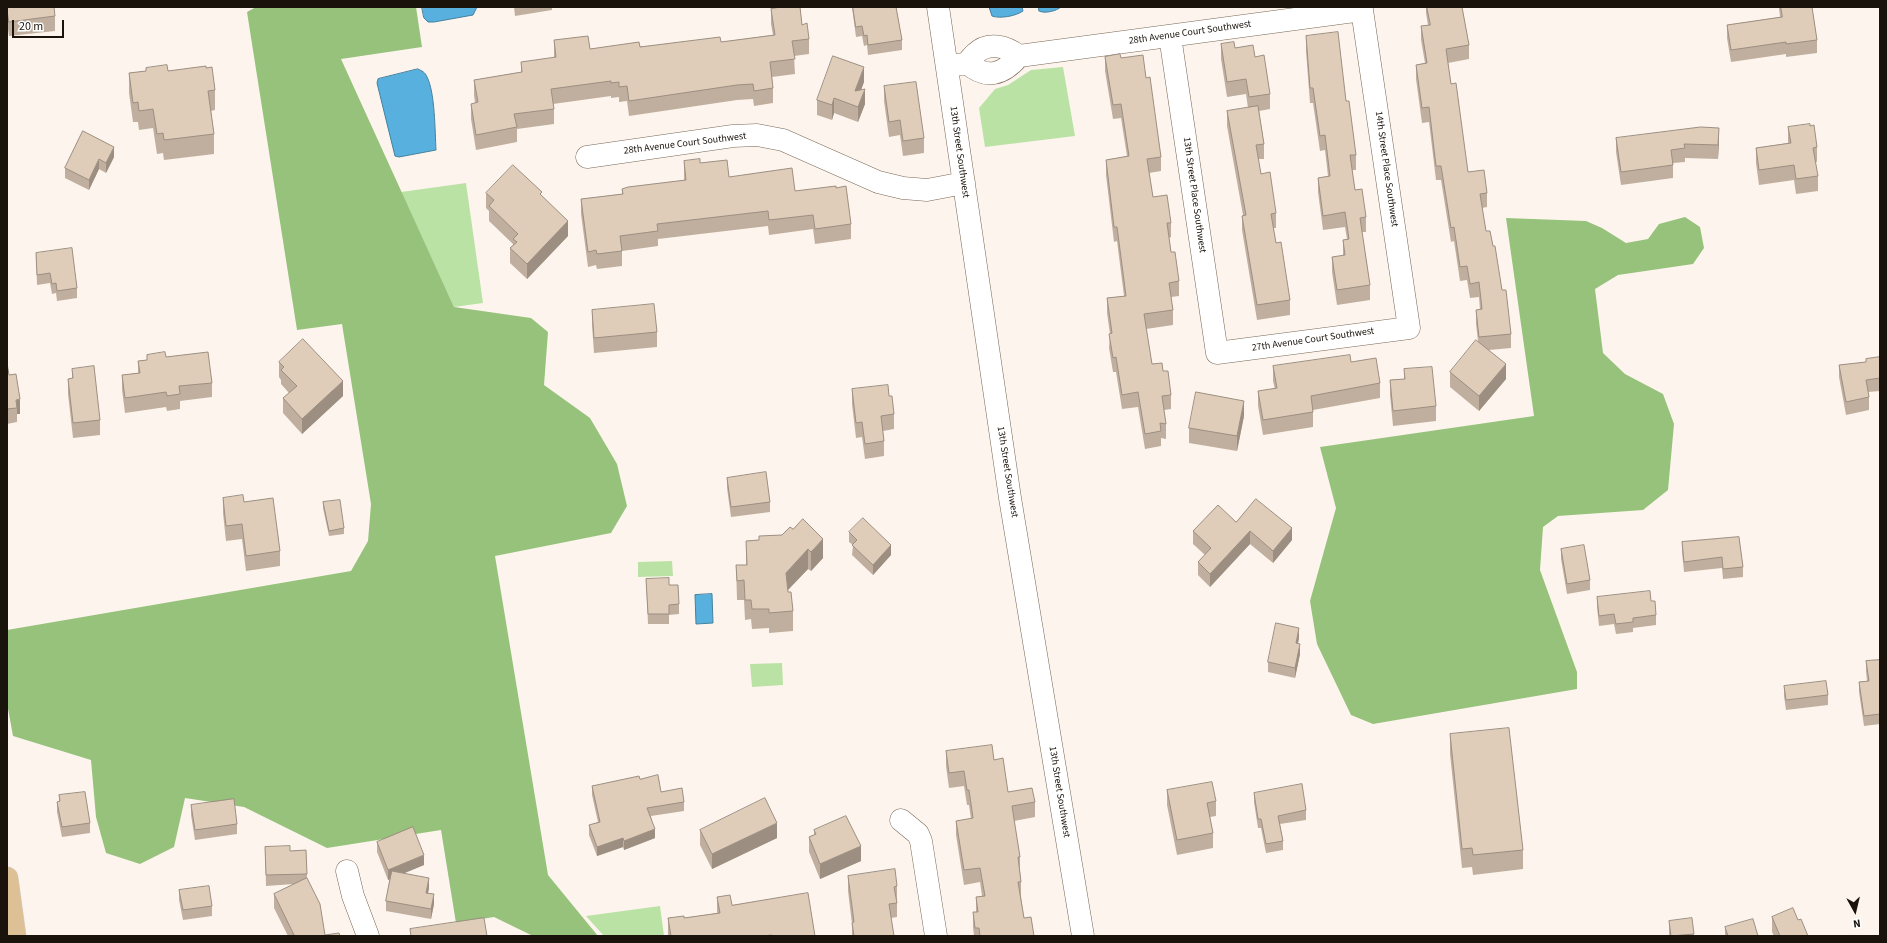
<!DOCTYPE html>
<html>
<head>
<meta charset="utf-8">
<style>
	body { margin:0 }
	#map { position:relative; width:1887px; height:943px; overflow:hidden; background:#fdf5ed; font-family:"Source Sans 3",sans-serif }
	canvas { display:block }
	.frame { position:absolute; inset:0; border:8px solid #1a130c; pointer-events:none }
	.north { position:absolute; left:1835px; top:891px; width:40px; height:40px; -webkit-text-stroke:3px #fff; paint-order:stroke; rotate:172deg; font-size:11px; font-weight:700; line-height:16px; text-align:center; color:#1a130c }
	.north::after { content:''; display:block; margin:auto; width:14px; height:18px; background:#1a130c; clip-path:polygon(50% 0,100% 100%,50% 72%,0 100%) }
	.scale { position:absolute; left:12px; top:20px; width:52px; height:18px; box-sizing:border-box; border:2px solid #1a130c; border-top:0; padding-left:5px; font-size:12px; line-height:14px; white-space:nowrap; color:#1a130c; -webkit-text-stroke:3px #fff; paint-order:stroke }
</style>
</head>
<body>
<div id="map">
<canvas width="1887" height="943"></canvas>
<div class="frame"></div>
<div class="north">N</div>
<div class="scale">20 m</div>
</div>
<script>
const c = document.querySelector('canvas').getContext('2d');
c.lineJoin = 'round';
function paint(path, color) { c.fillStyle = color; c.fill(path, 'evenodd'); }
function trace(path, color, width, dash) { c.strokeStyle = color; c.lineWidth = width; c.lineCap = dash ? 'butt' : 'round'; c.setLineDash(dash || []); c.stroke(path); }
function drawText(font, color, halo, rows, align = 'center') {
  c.font = font + ' "Source Sans 3",sans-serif'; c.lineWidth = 3.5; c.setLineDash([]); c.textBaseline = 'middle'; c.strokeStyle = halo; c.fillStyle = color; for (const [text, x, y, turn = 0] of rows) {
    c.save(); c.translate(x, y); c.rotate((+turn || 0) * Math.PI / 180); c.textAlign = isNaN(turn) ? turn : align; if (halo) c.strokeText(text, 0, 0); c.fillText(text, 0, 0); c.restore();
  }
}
paint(new Path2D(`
	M1063,67L1075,136L985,147L979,108L995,89L1008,85L1031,70Z
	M466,183L483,303L454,307L401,192Z
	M672,561L673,576L638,577V562Z
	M782,663L783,685L752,687L750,664Z
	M660,906L664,936H604L586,916Z`), '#bbe2a5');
paint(new Path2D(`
	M256,7H416L422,47L341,59L454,307L531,318L548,332L544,385L590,418L617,464L627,506L611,533L495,556L548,875L598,936H533L494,917L456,923L441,830L327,848L244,807L185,798L174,847L140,864L106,853L96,817L91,760L13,736L7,703V630L351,571L368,541L371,504L342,324L297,330L247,12Z
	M1685,217L1700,227L1704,248L1693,264L1618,275L1595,289L1603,353L1625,374L1663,394L1674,424L1668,490L1643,510L1558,516L1543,527L1540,570L1577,672V689L1373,724L1351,715L1317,644L1310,601L1336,508L1320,447L1534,416L1506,218L1586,221L1602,228L1626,243L1648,239L1659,224Z`), '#96c27c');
const water = new Path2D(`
	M422,7H477L473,15L434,22H428L424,18Z
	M1022,7L1023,11C1016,16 1000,19 992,16L989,7Z
	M1039,7H1061C1056,11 1045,14 1039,11Z
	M418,69C422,71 425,72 427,77C435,92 435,132 436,150L399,157L395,156L377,83L378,79Z
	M712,594L713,623L696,624L695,595Z`);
paint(water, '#57b0dd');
trace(water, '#45819e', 1);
const minor = new Path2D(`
	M938,7L1010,498L1083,936
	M967,63C986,80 1003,75 1019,56L1362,10L1409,328L1217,353L1170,36
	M953,65C957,64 963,65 966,63C969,62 972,56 975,54C988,41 1006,46 1019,56
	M587,157L733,136L757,135L783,140L878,182L903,188L927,190L964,183
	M901,820L918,834L921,841L936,936
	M347,871L353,896L368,936`);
const major = new Path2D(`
	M7,878L15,936`);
trace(minor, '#796857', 23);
trace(major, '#d6d5d3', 23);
trace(minor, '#fff', 22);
trace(major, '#ddc096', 22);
paint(new Path2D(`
	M7,7L55,16V31L9,36L7,22Z
	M514,7H552V10L515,16Z
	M781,7H800L802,25L809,39V54L794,56L795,74L772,77L773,88V103L754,106L753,99L737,100L629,116L627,101L619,102V97L611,98V96L553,104L554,109V124L517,129V142L476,150L471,119V104L475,103L474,95V80L521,72V62L554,58V40L590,49L721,42L773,35L771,24V9Z
	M852,7H896L902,40V50L868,55L867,45L864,46L862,36L856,37Z
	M1426,7H1462L1469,45V59L1448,63L1451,84L1468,172L1487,193V207L1482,208L1486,231L1493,246L1511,334V348L1489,350L1506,379L1479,411L1450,387V372L1478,341L1476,324V310H1480L1479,297L1470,298L1467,280L1460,281L1454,241L1451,242L1441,180H1436L1429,122L1422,123L1416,79V65L1425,63L1421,40V26L1428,25L1426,13Z
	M1779,7H1812L1817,40V53L1786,57V54L1731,62L1727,38V25L1780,17Z
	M1306,36L1346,101L1356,155V170H1352L1355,190L1366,217V232H1362L1370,285V300L1337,305L1332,272V257L1343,256V240L1347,239L1345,227L1323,230L1318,192V178L1328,176L1325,150L1320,151L1313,103H1310L1306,51Z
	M1221,44L1235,48L1255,57L1270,94V109L1259,111L1264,144V159H1258L1261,174L1276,213V228H1273L1276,243L1290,300V315L1257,320L1242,230V216L1243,215L1227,126V111L1248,108L1246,94L1227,97L1221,59Z
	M1105,57L1121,58L1146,78L1161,157V171L1149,173L1153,197L1171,223V237L1169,238L1171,252L1179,281V296L1171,297L1173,310V325L1146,329L1152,364L1163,371L1171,395V409L1164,410L1166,424V439L1161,438V446L1145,449L1138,407L1122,409L1116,372H1113L1109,348L1110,334L1107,313V298L1124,296L1117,241L1114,242L1106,175V160L1127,156L1121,118L1113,119L1105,71Z
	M146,68L168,71L206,68L215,90V110L211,111L214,134V154L164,160L163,153L157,154L153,128L139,130L138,122H133L129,93V73L146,71Z
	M864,82L861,90L865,104L858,122L834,113L832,120L817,115V100Z
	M884,86L924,138V153L903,156L900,135L889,137L884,101Z
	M1788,127L1817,147V162H1815L1818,176V191L1796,194L1794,180L1759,185L1756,163V148L1788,143Z
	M83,131L114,157L106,173L99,169L89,190L65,178V168Z
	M1616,138L1719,141L1718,159L1685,158V162L1673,163V178L1621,185L1616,152Z
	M684,161L700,163L729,177L795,191L836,188L851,224V239L815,244L813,229L769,235L768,226L658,239V246L622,251V266L597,269L596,265L588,267L581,214V199L622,194V189L684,180Z
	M486,193L542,196L568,236L527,279L510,263V248L513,245V244L489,221V211L486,208Z
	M36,253L77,288V298L57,301L56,293L52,294L50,283L37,285Z
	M592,310L657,332V347L594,353L592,325Z
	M147,355L166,357L212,383V397L180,401V409L167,411L166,407L125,413L122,390V375L138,373V361L147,360Z
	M1880,357V391L1868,392L1869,397V410L1846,415L1839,377V365L1866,362V359Z
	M279,362L343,396L302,434L283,413V398L289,393L281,384V380L279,377Z
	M1351,362L1380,383V398L1313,410V427L1263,435L1258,406V391L1275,389L1273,381V366Z
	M7,363L9,375L20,414H17V422L7,424Z
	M72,369L100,420V435L73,438L68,394V379L72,378Z
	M1404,369L1436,406V421L1393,426L1390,395V380L1404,379Z
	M852,389L889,396L894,414V429L883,431L884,441V456L865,459L862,437L856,438L852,404Z
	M1244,416L1237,451L1189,443V428Z
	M727,478L770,502V512L731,517L727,488Z
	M223,498L244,502L280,551V566L246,571L242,539L226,541L223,513Z
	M323,502L344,528V534L329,536L323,508Z
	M1236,522L1292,540L1273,563L1250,544L1210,587L1198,575V562L1205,555L1193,544V531Z
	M790,527L823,558L811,571L808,569L787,591L793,611V631L769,633V628L752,629L751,619L745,620L744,600H737L736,565H746V541L759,540L782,535Z
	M849,532L891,555L873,575L852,555L853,545L849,542Z
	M1739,537L1743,567V577L1723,579L1722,568L1684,572L1682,552V542Z
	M1561,549L1590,580V590L1567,594L1561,559Z
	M646,579L669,585L679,604V614L669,615V624H648Z
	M1597,597L1651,601L1656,615V625L1633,628V632L1616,634L1614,624L1599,626L1597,607Z
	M1299,638L1298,643L1300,654L1295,678L1268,672V662Z
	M1880,660V724L1864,726L1859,692V682L1867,681L1866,671V661Z
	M1784,686L1828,695V705L1786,710L1784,696Z
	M1450,734L1523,850V869L1473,875L1472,867L1462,868L1450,754Z
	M946,751L994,760L1008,792L1035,802V817L1014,821L1020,857V871L1021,882V897L1024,918L1034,936H974L973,927V912H976V897L982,896L980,882L964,885L956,835V821L971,819L969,805H967L964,786L949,788L946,766Z
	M640,779L661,792L684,802V811L651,816L655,838L624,850L623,847L597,856L589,835V825L598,822L592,795V786Z
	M1167,790L1216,801V816L1210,817L1213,833V848L1177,855L1167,805Z
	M1254,793L1306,810V820L1280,824L1283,841V850L1266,853L1261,828H1258L1254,802Z
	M59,795L90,823V833L62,837L57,812V802H59Z
	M191,805L237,824V834L195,840L191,815Z
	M700,830L777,838L712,869L700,845Z
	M814,830L861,861L820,879L809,852V837L814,835Z
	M377,842L424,865L404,873L429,888L428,893L434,904L431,919L386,911V901L390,879L388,880L377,852Z
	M265,847L290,851L306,850L307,878L325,935L340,936H288L274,908V894L294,884L266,886Z
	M848,876L897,886V917L891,918L894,936H852V924L848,891Z
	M179,890L212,906V916L183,920L179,900Z
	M717,897L732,905L815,936H668V918H684L717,913Z
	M1772,917L1798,920L1808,936H1774L1772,932Z
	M1669,921L1694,934V936H1669Z
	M1725,927L1758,936H1725Z`), '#c0af9f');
paint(new Path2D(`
	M864,67V82L855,106V91Z
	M865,89V104L858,122V107Z
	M834,98V113L832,120V105Z
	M1719,128V141L1718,159V145Z
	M114,147V157L106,173V163Z
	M99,159V169L89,190V180Z
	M568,221V236L527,279V264Z
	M1506,364V379L1479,411V396Z
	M343,381V396L302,434V419Z
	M20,399V414H17V408L16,400Z
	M1244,401V416L1237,451V436Z
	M1292,528V540L1273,563V551Z
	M1250,531V544L1210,587V574Z
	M823,539V558L811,571V552Z
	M891,545V555L873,575V565Z
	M808,549V569L786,592V573Z
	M1299,628V638L1296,653V643Z
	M1300,644V654L1295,678V668Z
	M777,823V838L712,869V854Z
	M655,829V838L624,850V841Z
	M623,838V847L597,856V847Z
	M861,846V861L820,879V864Z
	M424,855V865L388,880V870Z
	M429,878V888L426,903V893Z
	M434,894V904L431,919V909Z`), '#9c8f82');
const building = new Path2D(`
	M7,7H54L55,16L9,22Z
	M781,7H800L802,25L807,23L809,39L792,41L795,59L770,62L773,88L754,91L753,84L737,85L629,101L627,86L619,87V82L611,83V81L551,89L554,109L514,114L517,127L476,135L471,104L478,102L474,80L522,72L521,62L556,57L554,40L588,36L590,49L639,42L640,47L720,37L721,42L775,35L771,9Z
	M853,7H896L902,40L868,45L867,35L864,36L862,26L856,27Z
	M1427,7H1462L1469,45L1446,49L1451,84L1456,83L1468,172L1484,170L1487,193L1480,194L1486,231H1490L1493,246H1495L1502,290H1506L1511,334L1479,337L1476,310L1482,309L1479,282L1470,284L1467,266L1460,267L1454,227L1451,228L1441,166H1436L1429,107L1422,108L1416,65L1427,63L1421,26L1430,25Z
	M1781,7H1812L1817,40L1786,44V42L1731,50L1727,25L1782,17Z
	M1338,32L1346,101H1349L1356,155H1350L1355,190L1362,189L1366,217L1360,218L1370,285L1337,290L1332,257L1345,255L1343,240L1349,239L1345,212L1323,216L1318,178L1330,176L1325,135L1320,136L1313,88H1310L1306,36Z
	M1234,42L1235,48L1253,45L1255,57L1264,55L1270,94L1249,97L1246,79L1227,82L1221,44Z
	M1120,54L1121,58L1143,55L1146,78L1150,77L1161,157L1147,159L1153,197L1167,195L1171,223H1167L1171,252H1175L1179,281L1169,283L1173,310L1144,314L1152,364L1162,363L1163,371H1168L1171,395L1162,396L1166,424L1160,423L1161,431L1145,434L1138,392L1122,395L1116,357L1113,358L1109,334L1112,333L1107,298L1126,296L1117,227H1114L1106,160L1129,156L1121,104L1113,105L1105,57Z
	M833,56L864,67L855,91L865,89L858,107L834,98L832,105L817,100Z
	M167,65L168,71L206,66V68L212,67L215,90L208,91L214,134L164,140L163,133L157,134L153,109L139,111L138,102L133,103L129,73L146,71V68Z
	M916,82L924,138L903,141L900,120L889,122L884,86Z
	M1258,106L1264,144L1256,145L1261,174L1270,172L1276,213L1271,214L1276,243L1281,242L1290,300L1257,305L1242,216L1246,215L1227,111Z
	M1810,124V126L1814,125L1817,147L1813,148L1818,176L1796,179L1794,165L1759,170L1756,148L1791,143L1788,127Z
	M1701,127L1719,128L1718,145L1684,144L1685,148L1671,150L1673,165L1621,172L1616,138Z
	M83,131L114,147L106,163L99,159L89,180L65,168Z
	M700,159V163L727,160L729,177L792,168L795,191L836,186V188L846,186L851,224L815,229L813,215L769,220L768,211L657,224L658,231L620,236L622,251L597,254L596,250L588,252L581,199L623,194L622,189L628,187L686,180L684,161Z
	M513,165L542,192L540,194L568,221L527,264L510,248L517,242L513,239L518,234L489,206L494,200L486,193Z
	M72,248L77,288L57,291L56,283L52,284L50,273L37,275L36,253Z
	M654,304L657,332L594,338L592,310Z
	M303,339L343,381L302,419L283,398L297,386L281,370L284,367L279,362Z
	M1476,340L1506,364L1479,396L1450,372Z
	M165,352L166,357L208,352L212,383L179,386L180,394L167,396L166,392L125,398L122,375L140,373L138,361L147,360V355Z
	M1350,355L1351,362L1376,358L1380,383L1311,396L1313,412L1263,420L1258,391L1277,388L1273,366Z
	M1880,357V378L1866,380L1869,397L1846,402L1839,365L1866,362V359Z
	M7,363L9,375L16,374L20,399L16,400L17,408L7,409Z
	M94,366L100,420L73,423L68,379L73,378L72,369Z
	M1432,367L1436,406L1393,411L1390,380L1405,379L1404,369Z
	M888,385L889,396H892L894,414L881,416L884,441L865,444L862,422L856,423L852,389Z
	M1196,392L1244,401L1237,436L1189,428Z
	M766,472L770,502L731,507L727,478Z
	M243,495L244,502L273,498L280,551L246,556L242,524L226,526L223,498Z
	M1256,499L1292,528L1273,551L1250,531L1210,574L1198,562L1211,548L1193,531L1218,505L1236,522Z
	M340,500L344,528L329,531L323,502Z
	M863,518L891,545L873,565L852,545L857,540L849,532Z
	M803,519L823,539L811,552L808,549L786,573L788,592H791L793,611L769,613V609H752L751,600H745L744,580L737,581L736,565H747L746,541L759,540V536L782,535L790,527L793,529Z
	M1739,537L1743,567L1723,569L1722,557L1684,562L1682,542Z
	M1584,545L1590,580L1567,584L1561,549Z
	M669,578V585H678L679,604L669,605V614H648L646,579Z
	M1650,591L1651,601H1655L1656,615L1633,618V622L1616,624L1614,614L1599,616L1597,597Z
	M1276,623L1299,628L1296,643L1300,644L1295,668L1268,662Z
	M1880,660V714L1864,716L1859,682L1869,681L1866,661Z
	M1826,681L1828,695L1786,700L1784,686Z
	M1509,728L1523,850L1473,855L1472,848L1462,849L1450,734Z
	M992,745L994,760L1003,758L1008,792L1032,788L1035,802L1012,806L1020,857H1018L1021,882H1018L1024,918L1031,917L1034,936H980L979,928H975L973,912H978L976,897L985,896L980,868L964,870L956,821L973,818L969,790H967L964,771L949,773L946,751Z
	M658,775L661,792L682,788L684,802L647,808L655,829L624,841L623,838L597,847L589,825L600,822L592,786L639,776L640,779Z
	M1212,782L1216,801L1207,803L1213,833L1177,840L1167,790Z
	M1302,784L1306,810L1278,816L1283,841L1266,844L1261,819H1258L1254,793Z
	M85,792L90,823L62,827L57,802L60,801L59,795Z
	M765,798L777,823L712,854L700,830Z
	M234,799L237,824L195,830L191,805Z
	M846,816L861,846L820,864L809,837L816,834L814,830Z
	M413,827L424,855L388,870L377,842Z
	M290,846V851L306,850L307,874L266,875L265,847Z
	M895,869L897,886L894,887L897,903L889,904L894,936H854L852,923L854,922L848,876Z
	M392,871L429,878L426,893L434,894L431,909L386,901Z
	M307,878L320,904L325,935L339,933L340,936H290L294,935L274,894Z
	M209,886L212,906L183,910L179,890Z
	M808,893L815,936H772V935L762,936H671L668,918L684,916V918L720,913L717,897L730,895L732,905Z
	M1793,908L1798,920L1801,919L1808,936H1780L1772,917Z
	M484,918L487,936H411L410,929Z
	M1692,918L1694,934L1671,936L1669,921Z
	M1753,919L1758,936H1728L1725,927Z`);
paint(building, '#dfccb9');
trace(building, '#9c8f82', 1);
drawText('10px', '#1a130c', '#fff', [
	["28th Avenue Court Southwest",1190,33,-8],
	["28th Avenue Court Southwest",685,144,-7],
	["13th Street Southwest",959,152,82],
	["14th Street Place Southwest",1386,169,82],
	["13th Street Place Southwest",1194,195,82],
	["27th Avenue Court Southwest",1313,340,-8],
	["13th Street Southwest",1007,472,81],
	["13th Street Southwest",1059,792,81]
]);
</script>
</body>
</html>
